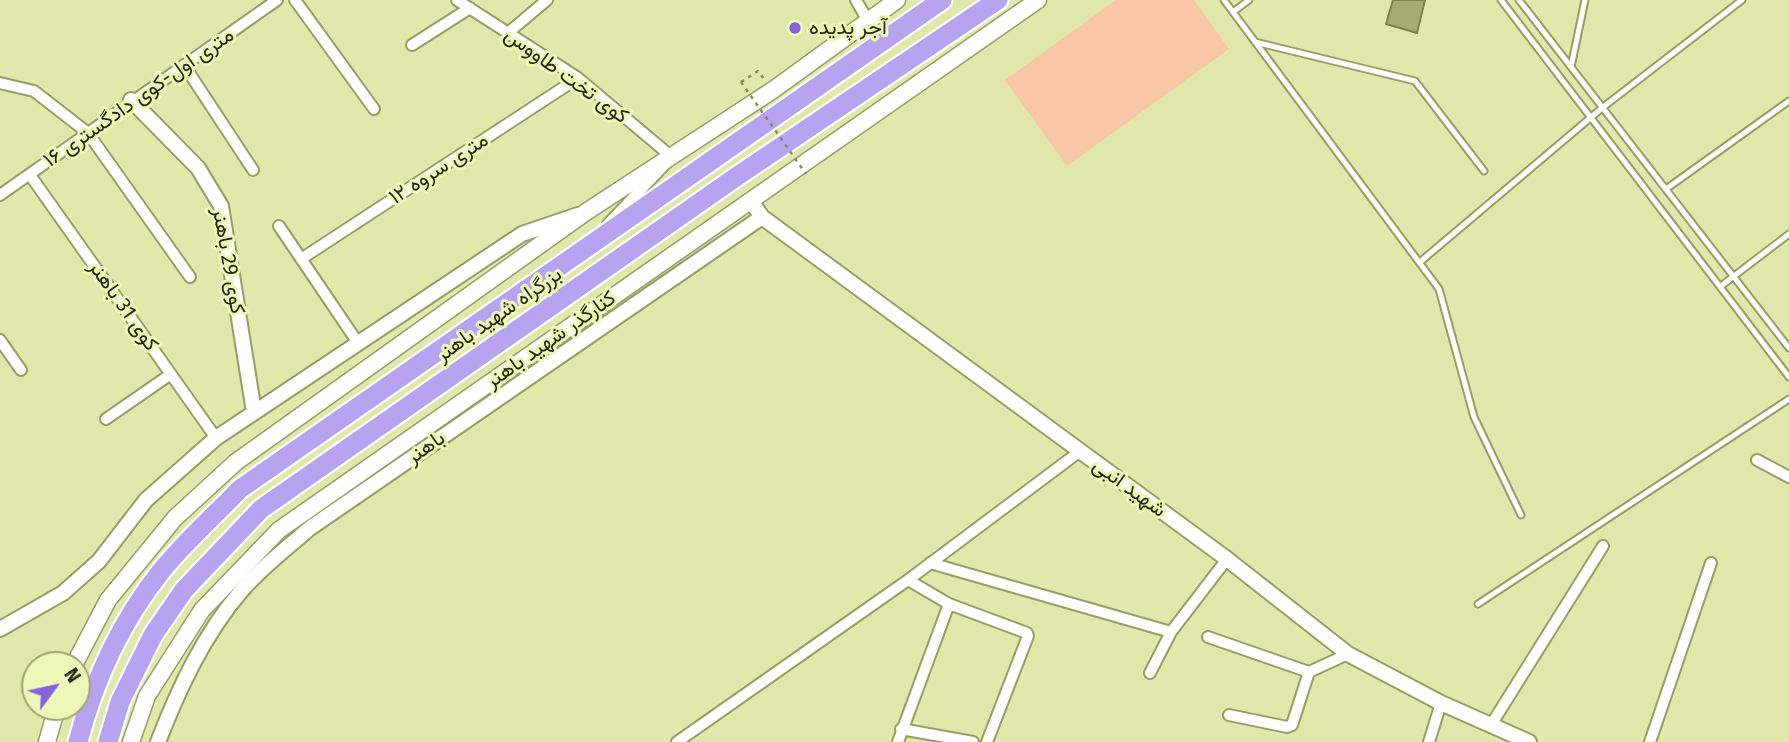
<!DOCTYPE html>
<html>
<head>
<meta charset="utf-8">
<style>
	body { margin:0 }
	#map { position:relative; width:1789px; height:742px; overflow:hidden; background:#e0e9ab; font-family:"Fira Sans",sans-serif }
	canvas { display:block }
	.north { position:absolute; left:21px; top:651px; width:70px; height:70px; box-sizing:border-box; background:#edf7b8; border:2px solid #9da575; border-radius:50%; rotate:57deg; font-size:19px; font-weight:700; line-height:28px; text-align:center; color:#262910 }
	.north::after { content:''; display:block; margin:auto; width:24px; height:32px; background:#8862dc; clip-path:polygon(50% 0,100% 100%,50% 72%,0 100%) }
</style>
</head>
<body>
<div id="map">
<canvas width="1789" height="742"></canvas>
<div class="north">N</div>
</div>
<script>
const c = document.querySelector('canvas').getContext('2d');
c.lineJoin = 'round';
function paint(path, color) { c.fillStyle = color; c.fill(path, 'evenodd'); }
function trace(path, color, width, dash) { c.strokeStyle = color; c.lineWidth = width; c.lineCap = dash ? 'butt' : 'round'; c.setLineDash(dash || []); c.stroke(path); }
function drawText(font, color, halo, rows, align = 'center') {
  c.font = font + ' "Fira Sans",Vazirmatn,sans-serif'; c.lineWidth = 6; c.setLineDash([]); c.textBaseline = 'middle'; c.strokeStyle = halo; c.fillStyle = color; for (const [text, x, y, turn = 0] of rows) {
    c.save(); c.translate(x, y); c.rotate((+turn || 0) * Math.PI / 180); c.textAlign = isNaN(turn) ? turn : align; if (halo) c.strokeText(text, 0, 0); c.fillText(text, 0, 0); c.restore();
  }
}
paint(new Path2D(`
	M1116,0H1194L1229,49L1067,166L1005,80Z`), '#f7c7a8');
const building = new Path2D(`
	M1393,0H1425L1417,33L1386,24Z`);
paint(building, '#a4ac70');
trace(building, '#7c8349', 2);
const service = new Path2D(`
	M1224,0L1439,289L1474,417L1521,515
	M1501,0L1789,377
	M1519,0L1789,348
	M1233,12L1249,0
	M1255,42L1415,81L1484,171
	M1571,67L1585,0
	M1666,189L1789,101
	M1420,262L1602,108L1742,0
	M1721,286L1789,234
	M1478,604L1789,399`);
const minor = new Path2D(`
	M295,0L374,109
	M457,0L578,78L672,157L608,224
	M856,0L868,21
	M509,32L547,0
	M412,45L470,8
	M184,65L253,170
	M0,83L34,91L88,133L190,277
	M30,175L216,438
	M0,195L277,0
	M279,226L358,343
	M301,259L578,78
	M0,340L21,370
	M106,419L171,374
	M1757,460L1789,477
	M930,563L1171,632
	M908,580L949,604L1027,633L1028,636L987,742
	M1208,637L1309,672L1348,654
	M1150,673L1171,632L1227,559
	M1229,715L1287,727L1292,725L1309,672
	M1491,725L1603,546
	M901,729L973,742
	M677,742L908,580L1079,452
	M898,742L949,604
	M1429,742L1441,703
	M1650,742L1711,563`);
const tertiary = new Path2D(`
	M131,100L198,168L221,206L254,412
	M751,201L762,217L1227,559L1348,654L1441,703L1529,742
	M0,629L63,593L99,561L146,500L216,438L522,234L578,215
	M158,742C179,688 204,634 242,590C262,567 287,548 310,528L762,217`);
const secondary = new Path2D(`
	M74,665L108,600L175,518L236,462L586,212L773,90L897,0
	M47,742L57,707
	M131,742L147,696L202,610L279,530L1038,0`);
const trunk = new Path2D(`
	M78,742C94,680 122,620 162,570C186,541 214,516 240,489L942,0
	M108,742L120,702L153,635L184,590L261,509L736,177L998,0`);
trace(service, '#969e63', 9);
trace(minor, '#969e63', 14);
trace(tertiary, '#969e63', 18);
trace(secondary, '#969e63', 19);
trace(trunk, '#fff', 23);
trace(new Path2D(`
	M741,82L758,71L764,79`), '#858b5f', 2.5, [3.5, 5]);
trace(service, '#fff', 5);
trace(minor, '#fff', 10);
trace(tertiary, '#fff', 14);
trace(secondary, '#fff', 16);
trace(trunk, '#b7a3f0', 19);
trace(new Path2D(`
	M741,82L806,174`), '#858b5f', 2.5, [3.5, 5]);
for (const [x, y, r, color] of [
	[795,28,7,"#8862dc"]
]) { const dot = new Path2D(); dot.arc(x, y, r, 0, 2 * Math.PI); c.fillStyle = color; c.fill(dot); trace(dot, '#edf7b8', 2.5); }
drawText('21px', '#262910', '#edf7b8', [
	["آجر پدیده",809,28]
], 'left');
drawText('21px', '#262910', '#edf7b8', [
	["کوی تخت طاووس",566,76,36],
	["۱۶ متری اول-کوی دادگستری",139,98,-35],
	["۱۲ متری سروه",439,169,-33],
	["کوی 29 باهنر",228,261,80],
	["کوی 31 باهنر",123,306,55],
	["بزرگراه شهید باهنر",499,315,-35],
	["کنارگذر شهید باهنر",551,340,-35],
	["باهنر",426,448,-35],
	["شهید انبی",1129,488,36]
]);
</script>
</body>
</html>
